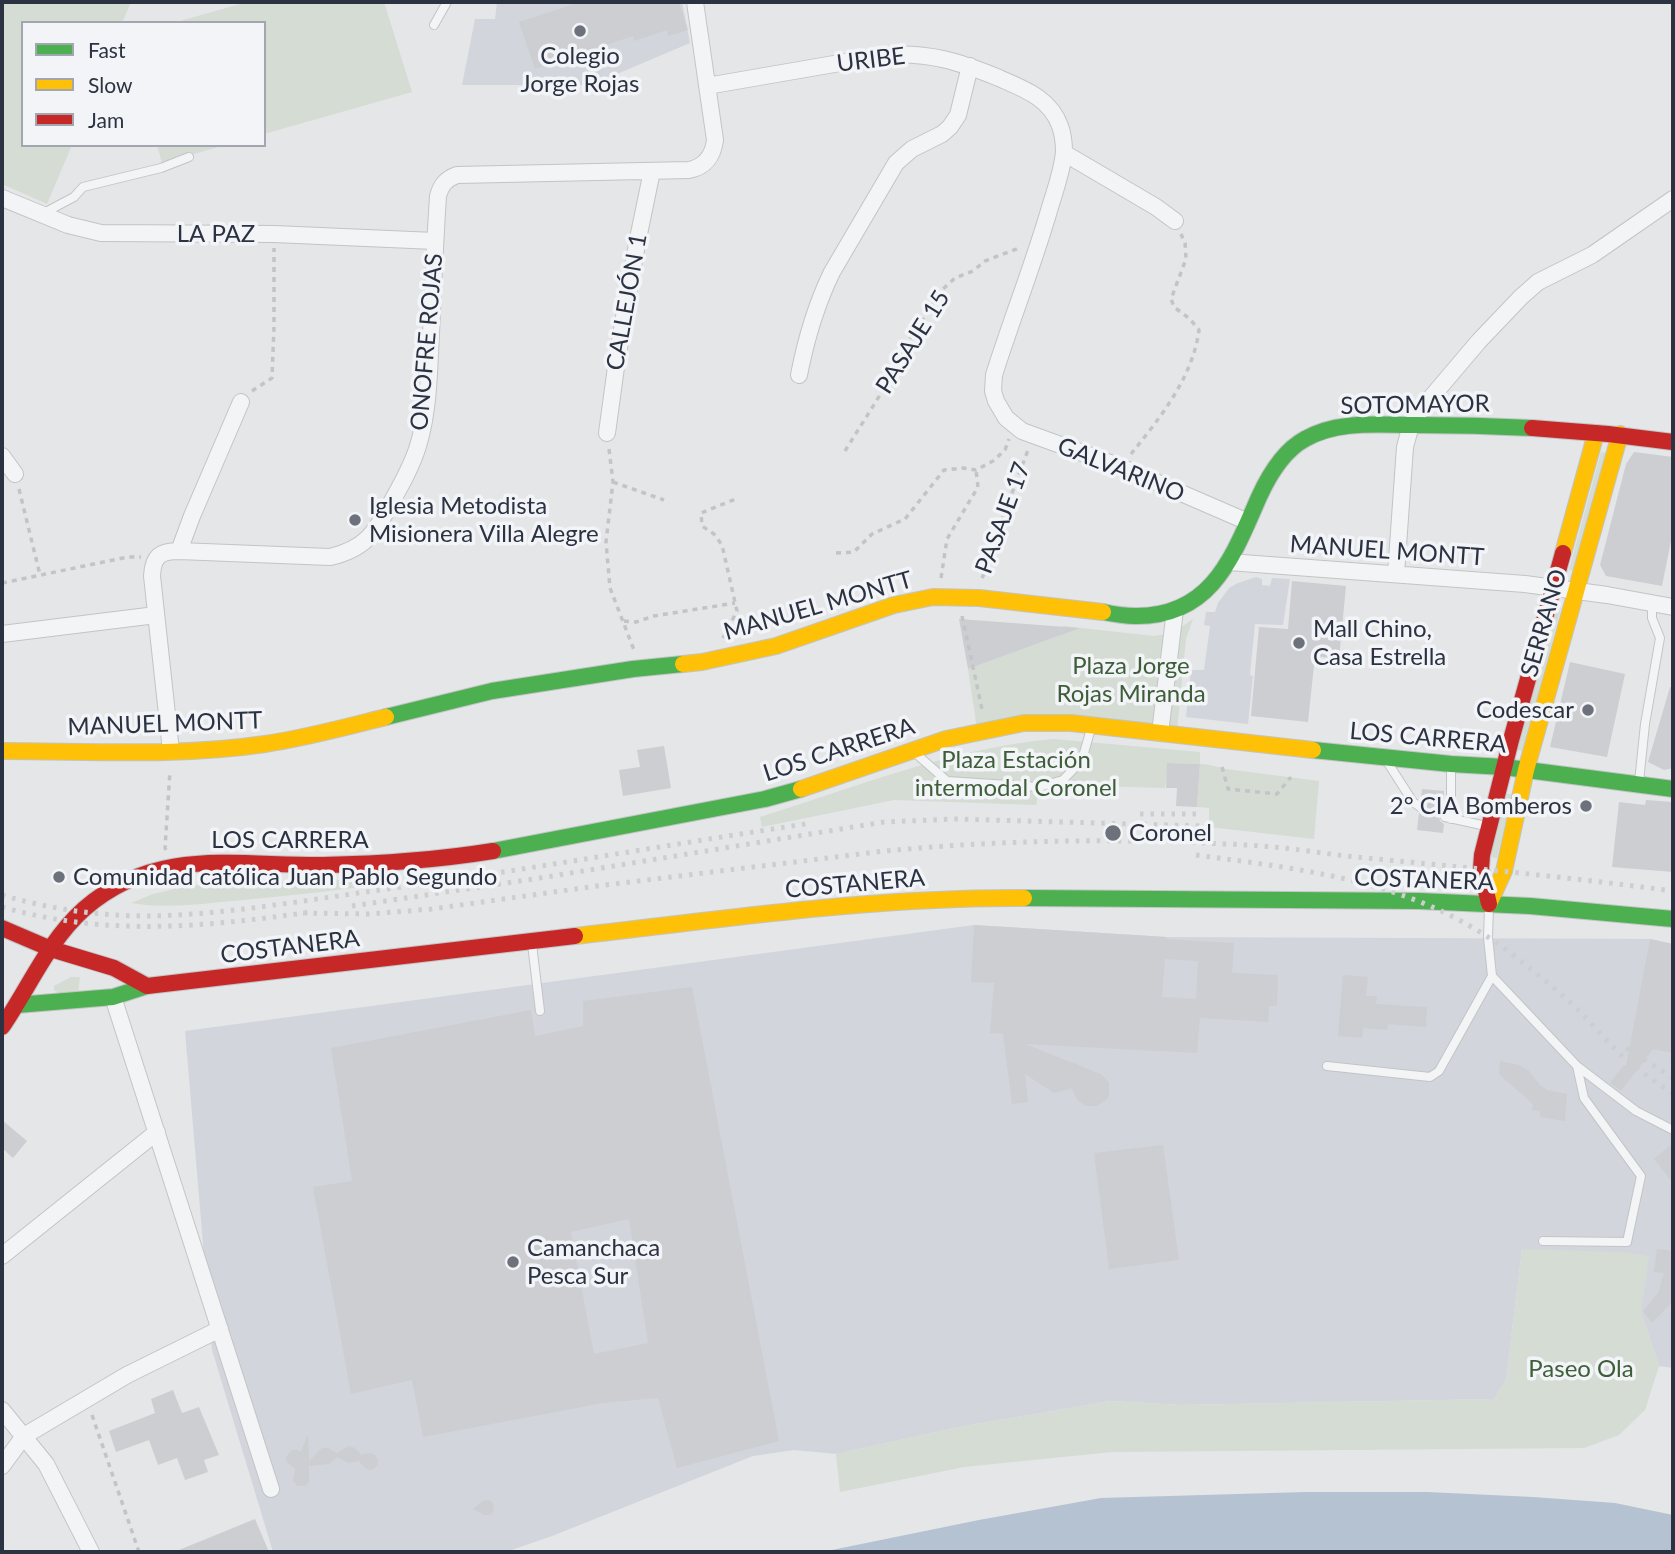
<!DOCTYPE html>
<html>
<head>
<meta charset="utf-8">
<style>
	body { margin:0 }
	#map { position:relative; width:1675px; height:1554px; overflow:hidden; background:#e4e6e8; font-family:Lato,sans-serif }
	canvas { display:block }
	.frame { position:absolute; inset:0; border:4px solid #2b3242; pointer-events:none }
	.legend { position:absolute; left:21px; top:21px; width:245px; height:126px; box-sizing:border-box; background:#f2f4f7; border:2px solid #a2a6af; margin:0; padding:9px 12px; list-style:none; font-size:21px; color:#2b3242 }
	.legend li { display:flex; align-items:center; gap:14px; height:35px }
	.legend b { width:35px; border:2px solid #a2a6af }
</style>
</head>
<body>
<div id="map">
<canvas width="1675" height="1554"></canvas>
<div class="frame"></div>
<ul class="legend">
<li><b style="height:9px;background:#4caf50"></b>Fast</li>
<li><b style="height:9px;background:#ffc107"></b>Slow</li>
<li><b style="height:9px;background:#c62828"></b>Jam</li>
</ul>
</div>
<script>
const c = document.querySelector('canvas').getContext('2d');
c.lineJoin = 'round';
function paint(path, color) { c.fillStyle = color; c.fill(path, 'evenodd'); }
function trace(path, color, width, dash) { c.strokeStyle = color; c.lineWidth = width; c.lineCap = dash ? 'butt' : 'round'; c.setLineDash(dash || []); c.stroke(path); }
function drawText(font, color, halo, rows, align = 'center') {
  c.font = font + ' Lato,sans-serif'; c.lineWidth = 7; c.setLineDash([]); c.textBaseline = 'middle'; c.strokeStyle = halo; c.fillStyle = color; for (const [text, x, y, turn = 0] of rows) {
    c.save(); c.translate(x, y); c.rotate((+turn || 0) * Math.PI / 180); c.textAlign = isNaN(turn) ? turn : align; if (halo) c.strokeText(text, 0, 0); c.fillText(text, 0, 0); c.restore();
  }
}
paint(new Path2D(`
	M497,2H682L690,43L591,85H462L475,19H495Z
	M1256,577L1262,579V585L1270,586L1272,578L1290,579L1283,625L1255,624L1250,675L1253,676L1248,724L1186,717L1191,670H1204L1210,626L1204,625L1206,612H1215L1218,603L1229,588L1238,583Z
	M974,925L1166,937L1650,939L1673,944V1368L1659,1366L1641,1312L1522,1249L1506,1380L1494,1399L1180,1405L1111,1401L964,1426L836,1454L794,1450L753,1456L552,1536L506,1552H273L212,1350L185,1031Z`), '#d2d5db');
paint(new Path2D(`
	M2,2H131L122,23H23V145H72L47,204L2,184Z
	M247,2H384L412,92L264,134V23H173Z
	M157,145H225L162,163Z
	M1601,452L1608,453L1576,571L1569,570Z
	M1555,607L1561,608L1523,751L1516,750Z
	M1193,619L1186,639L1177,731L977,729L968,669L1058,636L1063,626L1154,636L1173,633Z
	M1053,739L1200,752V764C1212,764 1222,769 1234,770C1262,774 1291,777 1319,781L1314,839L1209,827V808L1197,807L1200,764L1168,763L1165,788L1094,786L1092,796L1038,795L1036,805L894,800L762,827L760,817C856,787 952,748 1053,739Z
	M1507,794H1512L1497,858L1490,857Z
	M395,877V882C341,890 287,896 233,901C199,904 165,909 131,903L153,894L183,887L216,883L338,880Z
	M71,977H80L78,993L60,994L54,990V986Z
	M1522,1249L1623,1252L1649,1256L1641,1312L1659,1366L1645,1410L1619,1435L1584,1448L1112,1452L964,1467L840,1492L836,1454L964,1426L1111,1401L1180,1405L1494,1399L1506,1380Z`), '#d4dcd4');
paint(new Path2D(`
	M1306,1492H1427L1533,1497L1615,1503L1673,1515V1552H822L979,1520L1101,1498Z`), '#b4c2d2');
paint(new Path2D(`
	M580,2H679L688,30L668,36L667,30L634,41L633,36L535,69L519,22Z
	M1634,452L1673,457V531L1662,586L1606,576L1600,565L1626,464Z
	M1292,581L1346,586L1339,659L1315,656L1308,722L1251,716L1259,627L1288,629Z
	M959,619L1080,628L968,669Z
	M1570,662L1625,674L1607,757L1550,747Z
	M1670,687H1673V768L1664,770L1648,762Z
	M664,746L671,788L623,796L619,770L640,767L637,750Z
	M1167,763L1200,764L1197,807L1176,806L1177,788H1166Z
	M1422,789L1444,791V811L1441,812L1439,816L1440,821L1444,824L1443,833L1417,830L1419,813H1423L1426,808V804L1421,799Z
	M1646,800L1673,802V872L1612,867L1619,802L1645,805Z
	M974,925L1166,937V939L1234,943L1232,973L1278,975L1277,1006H1269L1268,1022L1200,1018L1197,1053L1025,1044L1101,1074L1109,1083V1095L1106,1100L1097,1106H1086L1077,1100L1072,1088L1054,1093L1025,1074L1028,1102L1012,1104L1003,1034L990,1033L994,983L971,982ZM1165,959L1198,961L1196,999L1162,997Z
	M1650,939L1673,944V1053L1653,1049L1621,1091L1610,1083L1624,1065L1626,1066Z
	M1343,975L1368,977L1366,996H1377L1376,1004L1427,1007L1426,1027L1388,1024L1387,1030L1363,1028L1362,1038L1338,1036Z
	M692,987L779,1441L677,1468L658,1398L603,1403L423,1437L412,1380L351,1394L313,1187L352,1181L331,1048L531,1010L535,1036L583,1026V1001ZM629,1219L648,1343L594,1354L571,1232Z
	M1500,1061L1519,1065L1528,1070L1540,1085L1547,1090L1567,1094L1565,1121L1540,1117V1111L1532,1110L1533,1104L1499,1074Z
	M2,1120L27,1141L13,1158L2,1148Z
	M1673,1143V1183L1654,1159Z
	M1163,1145L1179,1260L1109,1269L1094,1153Z
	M1657,1249L1673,1251V1301L1652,1323L1643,1311L1658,1293L1664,1273L1654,1272Z
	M173,1390L182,1413L199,1407L219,1455L204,1460L208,1472L185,1480L177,1458L158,1465L149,1440L116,1452L109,1431L155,1413L151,1399Z
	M307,1436H308L309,1461L322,1448H328L337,1453L349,1446L355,1448L361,1455L370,1453L375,1455L378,1460V1465L374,1469L369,1470L364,1467L359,1461L348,1463L337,1457L329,1464L309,1466V1482L305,1486H297L293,1480L295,1469L287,1462L286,1457L292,1450H297L301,1452Z
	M488,1500L492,1502L494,1506L493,1512L490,1515H484L473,1509L483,1501Z
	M255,1519L269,1552H174Z`), '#ccced1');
const lane = new Path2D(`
	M434,25L447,2
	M42,214L74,197L83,187L161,168L189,157
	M914,752L947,781L1039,787L1063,780L1082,760L1092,725
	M1386,760L1413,802L1420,807
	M1451,766V819
	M1639,782L1645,724L1660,638L1652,618V603
	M1445,817L1486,826
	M1489,907L1488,937L1492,976L1577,1066L1636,1111L1673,1130
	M532,944L540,1011
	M1327,1066L1430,1077L1439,1071L1492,976
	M1543,1241L1627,1242L1641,1176L1584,1098L1577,1066`);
const street = new Path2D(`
	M707,86L886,55C930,52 960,62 999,78C1024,89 1050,98 1060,126C1063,134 1064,143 1064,152C1062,173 1054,193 1048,214C1032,268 1011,321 994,375L993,391L996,401L1006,418L1022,431L1121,467L1248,522
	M1064,153L1156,207L1175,221
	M2,198L68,225L101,233L274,234L435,241
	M799,375C806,339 816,305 832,272L896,163L912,149L942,134L950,127L958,115L970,66
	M607,433C618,345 633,258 652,171
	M2,456L15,474
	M179,551L192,516L241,402
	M1229,562L1525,584L1607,595L1673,607
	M1396,574L1405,447L1411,425L1423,407L1479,341L1521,297L1538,282L1592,255L1673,199
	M2,634L156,615
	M1160,733L1175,610
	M171,751L152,576C153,556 160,551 179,551L330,557C365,549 375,533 391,503C401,485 412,466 418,446C429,410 429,371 431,334C433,288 435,242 438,196C441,185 446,179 457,175L689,170C705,167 713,156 715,140L695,2
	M113,997L271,1489
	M2,1256L157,1132
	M2,1410L46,1464L91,1552
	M2,1466L24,1436L127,1375L220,1329`);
const fast = new Path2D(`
	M1103,612C1113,614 1124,616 1135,616C1212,617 1233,556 1259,497C1269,475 1283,451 1305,439C1338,420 1379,425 1415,425C1454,425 1493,426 1532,428
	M386,717L492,691L633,669L683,664
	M1313,750L1451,764L1504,767L1673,789
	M493,851L765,799L801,789
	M1024,898L1419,901L1530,906L1673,919
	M17,1005L113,997L147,986`);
const slow = new Path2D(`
	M1563,553L1596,433
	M683,664L702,662L776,646L894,605L933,597L979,598L1103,612
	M2,751C89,751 178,757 265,744C306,738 346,727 386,717
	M801,789L946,739L1024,723H1071L1313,750
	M1489,904L1504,871L1526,770L1620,434
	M575,936C724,919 874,897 1024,898`);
const jam = new Path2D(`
	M1532,428L1608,434L1673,442
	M1489,904L1481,869L1482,855L1511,740L1563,553
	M2,928L51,949L114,968L147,986L575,936
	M2,1027C29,988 48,941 84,909C156,846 237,866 323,865C380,864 437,860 493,851`);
trace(lane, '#c2c4c6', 10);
trace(street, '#c2c4c6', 18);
trace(fast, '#c2c4c6', 18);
trace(slow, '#c2c4c6', 18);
trace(jam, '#c2c4c6', 18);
trace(new Path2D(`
	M252,391L272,378L274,327V248
	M609,449L613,482L606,542L610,588L634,650
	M845,451L890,379L907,343L943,289L955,278L973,271L985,261L1019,248
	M1131,454C1160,418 1193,377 1199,330L1190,319L1174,307L1171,299L1186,259L1185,243L1181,234
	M613,482L664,500
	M19,489L40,575
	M836,553L854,552L872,534L905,519L944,470L963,468L976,470L993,461L1005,450L1009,439
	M941,578L947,539L978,487L976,470
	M982,578L988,566L999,528L1028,450
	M2,583L128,557H141
	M962,616L983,714
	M624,621L636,622L654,616L735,603
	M723,638L737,611L722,545L714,534L702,526L701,513L738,498
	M1222,767L1228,789L1277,794L1291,777
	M166,850L165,848L170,771
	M92,1415L139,1552`), '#c3c4c8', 3.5, [5, 5]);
trace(lane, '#f3f4f5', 8);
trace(street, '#f3f4f5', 16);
trace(fast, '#4caf50', 16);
trace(slow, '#ffc107', 16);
trace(jam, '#c62828', 16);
trace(new Path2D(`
	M1140,814H1199
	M1196,855C1314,871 1420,881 1517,958C1536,973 1556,989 1574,1006C1591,1022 1605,1040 1622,1056C1638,1070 1656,1082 1673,1094
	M2,895C49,909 99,916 148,916C223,915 299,901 373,891C520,871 666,845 812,823
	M352,906L540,878L884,822L955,819L1205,826
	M2,907C108,937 203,927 311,912
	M303,913L369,914L432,909L597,886L885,851C1010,839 1136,838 1261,846C1293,848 1325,854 1356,857C1462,867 1568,877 1673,891
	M1626,1048L1673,1078`), '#cdced0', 5, [3.5, 7]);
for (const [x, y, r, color] of [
	[580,31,7,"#6c717c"],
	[355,520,7,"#6c717c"],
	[1299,643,7,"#6c717c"],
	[1588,710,7,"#6c717c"],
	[1586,806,7,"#6c717c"],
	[1113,833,9,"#6c717c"],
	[59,877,7,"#6c717c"],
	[513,1262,7,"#6c717c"]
]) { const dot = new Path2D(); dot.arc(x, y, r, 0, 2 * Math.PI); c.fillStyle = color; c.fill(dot); trace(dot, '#f2f4f7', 2.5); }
drawText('24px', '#2b3242', '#f2f4f7', [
	["Colegio",580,56,"center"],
	["Jorge Rojas",580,84,"center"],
	["Iglesia Metodista",369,506],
	["Misionera Villa Alegre",369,534],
	["Mall Chino,",1313,629],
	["Casa Estrella",1313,657],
	["Codescar",1574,710,"right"],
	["2° CIA Bomberos",1572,806,"right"],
	["Coronel",1129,833],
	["Comunidad católica Juan Pablo Segundo",73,877],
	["Camanchaca",527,1248],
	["Pesca Sur",527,1276]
], 'left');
drawText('24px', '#2b3242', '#f2f4f7', [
	["URIBE",871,60,-7],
	["LA PAZ",216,234],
	["CALLEJÓN 1",627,302,-80],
	["ONOFRE ROJAS",427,342,-85],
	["PASAJE 15",913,342,-58],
	["SOTOMAYOR",1415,405,-1],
	["GALVARINO",1121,470,22],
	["PASAJE 17",1003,518,-70],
	["MANUEL MONTT",1387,551,4],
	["MANUEL MONTT",818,606,-16],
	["SERRANO",1544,623,-74],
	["MANUEL MONTT",165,724,-2],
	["LOS CARRERA",1428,738,5],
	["LOS CARRERA",839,750,-18],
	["LOS CARRERA",290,840],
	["COSTANERA",1424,880,2],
	["COSTANERA",855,884,-5],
	["COSTANERA",290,947,-7]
]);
drawText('24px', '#3e5d39', '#f2f4f7', [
	["Plaza Jorge",1131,666],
	["Rojas Miranda",1131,694],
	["Plaza Estación",1016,760],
	["intermodal Coronel",1016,788],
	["Paseo Ola",1581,1369]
]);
</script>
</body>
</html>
